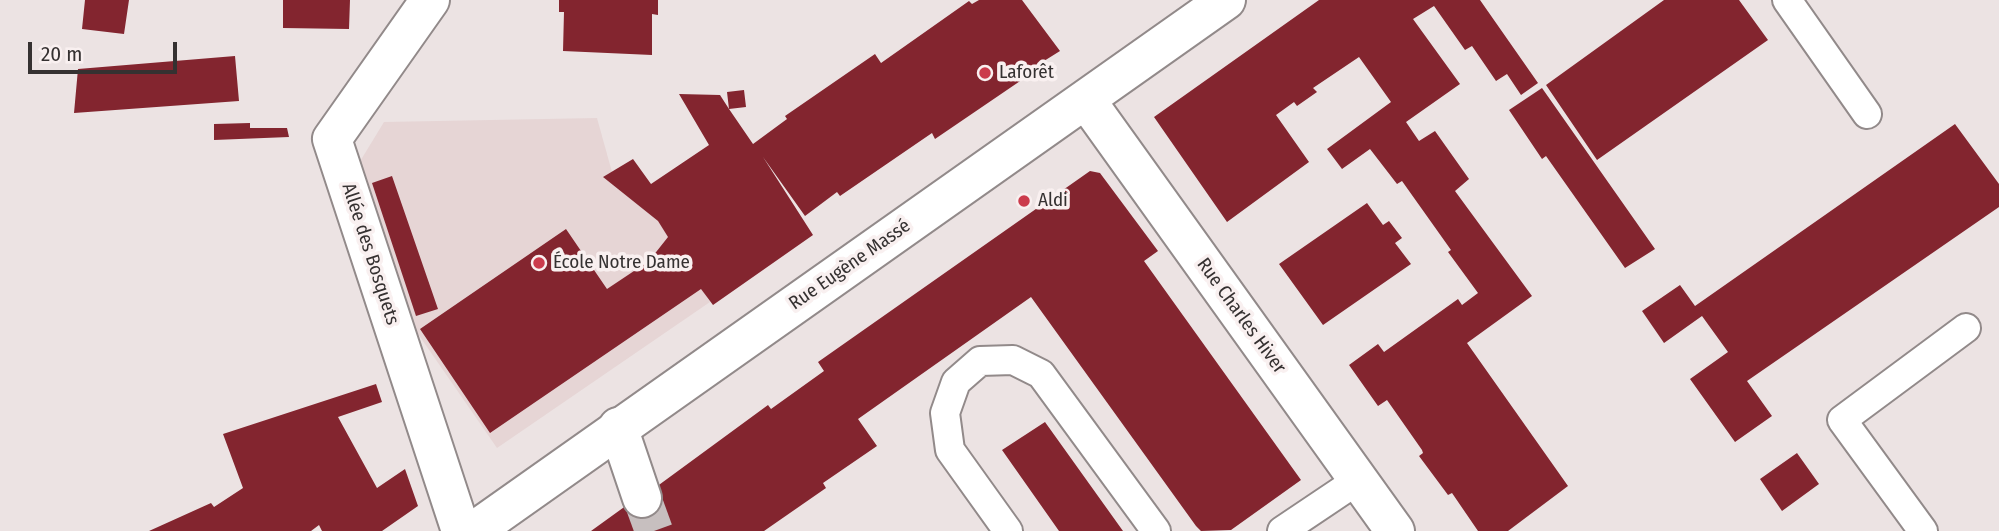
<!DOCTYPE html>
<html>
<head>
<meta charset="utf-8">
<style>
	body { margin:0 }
	#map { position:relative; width:1999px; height:531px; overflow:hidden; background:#ece3e3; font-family:"Fira Sans Condensed",sans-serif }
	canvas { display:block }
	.scale { position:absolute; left:28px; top:42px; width:149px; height:32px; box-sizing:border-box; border:4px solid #353131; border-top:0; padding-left:9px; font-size:21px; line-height:24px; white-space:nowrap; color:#353131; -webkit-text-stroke:5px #f9f0f0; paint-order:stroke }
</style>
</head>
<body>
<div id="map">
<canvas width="1999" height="531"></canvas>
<div class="scale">20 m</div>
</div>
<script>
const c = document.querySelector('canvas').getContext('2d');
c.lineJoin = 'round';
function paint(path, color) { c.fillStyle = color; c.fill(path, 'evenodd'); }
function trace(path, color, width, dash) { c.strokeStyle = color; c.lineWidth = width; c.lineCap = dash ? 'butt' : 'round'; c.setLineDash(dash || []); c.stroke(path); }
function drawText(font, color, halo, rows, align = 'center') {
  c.font = font + ' "Fira Sans Condensed",sans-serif'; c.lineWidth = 7; c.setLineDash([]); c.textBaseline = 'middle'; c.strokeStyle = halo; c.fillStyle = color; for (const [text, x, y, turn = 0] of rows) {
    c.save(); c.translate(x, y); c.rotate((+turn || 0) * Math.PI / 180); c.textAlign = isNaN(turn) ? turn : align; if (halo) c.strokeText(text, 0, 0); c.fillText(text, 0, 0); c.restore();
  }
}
paint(new Path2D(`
	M597,118L612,172L604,178L658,221L710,302L497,448L416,331L359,163L384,122Z`), '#e6d5d5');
paint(new Path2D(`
	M85,0H129L124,34L82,29Z
	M283,0H350L349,29L283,28Z
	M559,0H658V15L652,14V55L563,51L564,12H559Z
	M979,0H1022L1060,51L1028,71L1029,75L935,139L932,133L840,196L837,192L805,216L763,157L813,235L713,305L701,289L490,433L420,329L566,229L607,289L649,261L668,237L658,221L603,177L633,159L651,184L709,145L679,94L720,95L729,109L727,92L744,90L746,107L729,109L753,144L787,119L785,116L875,54L881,63L969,1L972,4Z
	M1319,0H1480L1538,83L1521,95L1507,74L1496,81L1472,46L1465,50L1434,6L1413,19L1460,84L1406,122L1419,141L1435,131L1469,179L1455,191L1532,296L1467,343L1568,486L1508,531H1478L1452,493L1448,495L1419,456L1423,453L1422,450L1387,400L1378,406L1349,365L1378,344L1384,352L1458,299L1462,305L1478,293L1448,252L1451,250L1402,181L1397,184L1370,149L1342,169L1327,149L1391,102L1359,57L1313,88L1317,92L1297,106L1294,102L1276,115L1309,162L1227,222L1154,117Z
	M1664,0H1739L1768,40L1597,160L1546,85Z
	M235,56L239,101L74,113L78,69Z
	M1542,88L1655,249L1625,268L1546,156L1542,159L1509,110Z
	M250,123V128H287L289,137L214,140V124Z
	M1955,124L1999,184V207L1747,381L1772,416L1735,442L1690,379L1728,352L1702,316L1664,343L1642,311L1680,285L1695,306Z
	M1090,171L1100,173L1158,251L1144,261L1301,480L1231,530L1201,531L1196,526L1031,297L858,419L877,446L823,483L826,488L764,531H591L627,505L637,501L768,405L771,409L824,371L818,362Z
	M392,176L438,309L416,316L372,183Z
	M1367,203L1383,225L1389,221L1402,238L1395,243L1411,264L1323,325L1279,264Z
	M376,384L382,402L338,417L377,488L405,469L418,506L382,531H322L319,525L311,531H149L211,503L214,507L243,488L223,434Z
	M1045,422L1123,531H1059L1002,450Z
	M1797,453L1819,484L1782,511L1760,479Z`), '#83252f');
trace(new Path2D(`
	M642,498L654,531`), '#c7bfbf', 38, [38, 19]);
const lane = new Path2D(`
	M1787,0L1867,114
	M1008,531L950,450L945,413L956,382L980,361L1013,360L1041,374L1156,531
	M1282,531L1358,480
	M1923,531L1842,420L1966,328`);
const street = new Path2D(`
	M430,0L332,139L461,531
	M1086,100L1395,531
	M618,427L642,498`);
const secondary = new Path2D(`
	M474,531L1226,0`);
trace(lane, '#928a8a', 32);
trace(street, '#928a8a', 42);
trace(secondary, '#928a8a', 42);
trace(lane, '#fff', 28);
trace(street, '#fff', 38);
trace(secondary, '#fff', 38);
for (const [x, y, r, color] of [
	[985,73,7,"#cb3b4c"],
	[1024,201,7,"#cb3b4c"],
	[539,263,7,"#cb3b4c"]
]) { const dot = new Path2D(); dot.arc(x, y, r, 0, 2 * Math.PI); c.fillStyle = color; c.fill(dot); trace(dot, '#f9f0f0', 2.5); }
drawText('19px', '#353131', '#f9f0f0', [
	["Laforêt",999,73],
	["Aldi",1038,201],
	["École Notre Dame",553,263]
], 'left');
drawText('19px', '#353131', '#f9f0f0', [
	["Allée des Bosquets",370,254,72],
	["Rue Eugène Massé",850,265,-35],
	["Rue Charles Hiver",1241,316,54]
]);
</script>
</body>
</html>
